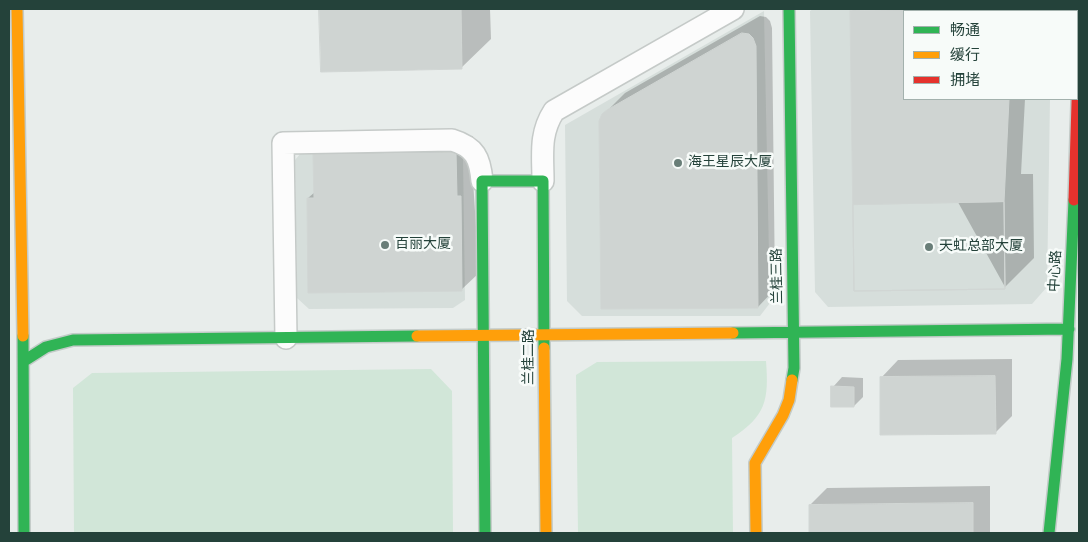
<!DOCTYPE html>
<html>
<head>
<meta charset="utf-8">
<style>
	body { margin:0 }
	#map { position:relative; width:1088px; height:542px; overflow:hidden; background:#e8edeb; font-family:Jost,"Noto Sans SC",sans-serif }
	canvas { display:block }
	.frame { position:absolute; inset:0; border:10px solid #24423a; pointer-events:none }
	.legend { position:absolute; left:903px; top:10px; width:175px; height:90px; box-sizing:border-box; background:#f7fbf9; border:1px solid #a3b1ad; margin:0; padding:6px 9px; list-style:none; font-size:15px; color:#24423a }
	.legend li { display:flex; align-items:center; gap:10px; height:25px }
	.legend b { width:25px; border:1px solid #a3b1ad }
</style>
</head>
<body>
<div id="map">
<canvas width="1088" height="542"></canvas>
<div class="frame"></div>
<ul class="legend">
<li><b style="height:6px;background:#30b455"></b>畅通</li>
<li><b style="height:6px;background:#ff9f0a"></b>缓行</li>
<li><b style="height:6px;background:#e5322d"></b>拥堵</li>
</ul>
</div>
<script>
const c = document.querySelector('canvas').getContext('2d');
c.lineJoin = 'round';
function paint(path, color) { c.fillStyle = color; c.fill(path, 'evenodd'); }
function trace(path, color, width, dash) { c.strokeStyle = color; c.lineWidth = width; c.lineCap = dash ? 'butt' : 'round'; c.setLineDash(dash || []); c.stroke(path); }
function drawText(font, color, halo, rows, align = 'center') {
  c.font = font + ' Jost,"Noto Sans SC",sans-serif'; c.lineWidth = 5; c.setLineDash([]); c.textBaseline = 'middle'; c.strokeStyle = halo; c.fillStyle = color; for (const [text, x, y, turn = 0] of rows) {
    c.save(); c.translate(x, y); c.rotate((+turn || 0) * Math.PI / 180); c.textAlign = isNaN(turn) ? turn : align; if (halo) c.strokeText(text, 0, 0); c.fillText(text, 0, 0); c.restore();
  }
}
paint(new Path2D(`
	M813,9H1047L1049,11H904V99H1050L1047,287L1032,304L828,307L815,292L810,11Z
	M764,11L770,303L760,316H582L567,301L565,125Z
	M453,146L463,154L465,300L453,308L309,309L297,298L295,160L305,148Z`), '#d6dedb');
paint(new Path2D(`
	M766,361C769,400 766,416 732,438L733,533H578L576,375L597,362Z
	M431,369L452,391L453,533H74L73,388L92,373Z`), '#d1e6d8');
paint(new Path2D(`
	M321,9H490L491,39L461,68L322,71Z
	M854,9H1025V11H904V99H1025L1021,174H1033L1034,258L1005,287L852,11Z
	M760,16L766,17L770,21L772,28L775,289L758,307L603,115L625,93Z
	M473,136V180L479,273L461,290L308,198L315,192V155L332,137Z
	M1012,359V416L995,433L881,378L898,360Z
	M842,377L863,378V397L854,406L833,387Z
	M990,486V533H810V505L827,488Z`), '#0003');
const building = new Path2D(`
	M319,9H461L462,69L321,72Z
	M1008,10V11H904V99H1009L1004,202L1005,289L854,291L850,11Z
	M742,33L749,34L753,38L756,46L758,308L601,309L599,121L602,114L607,110Z
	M456,152L457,196H461L462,291L308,293L307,198H314L313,154Z
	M1004,202L1005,289L854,291L853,205Z
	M995,376L996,434L880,435V377Z
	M831,386L854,387V407H831Z
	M973,503V533H809V505Z`);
paint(building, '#cfd4d2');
trace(building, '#d1d6d4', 1);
const street = new Path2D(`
	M543,181C543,155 539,134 554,111L733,9
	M286,338L283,143L452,140C475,147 480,158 482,181`);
const fast = new Path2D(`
	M789,9L794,368L792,380
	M1078,72V9
	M733,333L1069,329
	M23,336L24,533
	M24,361L46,347L73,340L417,336
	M485,533L482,181H543L544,348
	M1049,533L1067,359L1074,200`);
const slow = new Path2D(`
	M17,9L23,336
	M417,336L733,333
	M544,348L546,533
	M756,533L755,463L783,415L789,400L792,380`);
const jam = new Path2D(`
	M1074,200L1078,72`);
trace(street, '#c5cac8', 24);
trace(fast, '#c3cbc8', 14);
trace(slow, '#c3cbc8', 14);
trace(jam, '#c3cbc8', 14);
trace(street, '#fcfcfc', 21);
trace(fast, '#30b455', 11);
trace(slow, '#ff9f0a', 11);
trace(jam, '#e5322d', 11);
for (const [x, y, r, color] of [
	[678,163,5,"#697e78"],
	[385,245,5,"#697e78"],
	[929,247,5,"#697e78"]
]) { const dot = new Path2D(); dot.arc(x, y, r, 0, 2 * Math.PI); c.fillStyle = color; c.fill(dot); trace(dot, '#f7fbf9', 2); }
drawText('14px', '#24423a', '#f7fbf9', [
	["海王星辰大厦",688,163],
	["百丽大厦",395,245],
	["天虹总部大厦",939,247]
], 'left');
drawText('14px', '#24423a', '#f7fbf9', [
	["中心路",1056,271,-87],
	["兰桂三路",778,276,-91],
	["兰桂二路",530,357,-90]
]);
</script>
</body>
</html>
